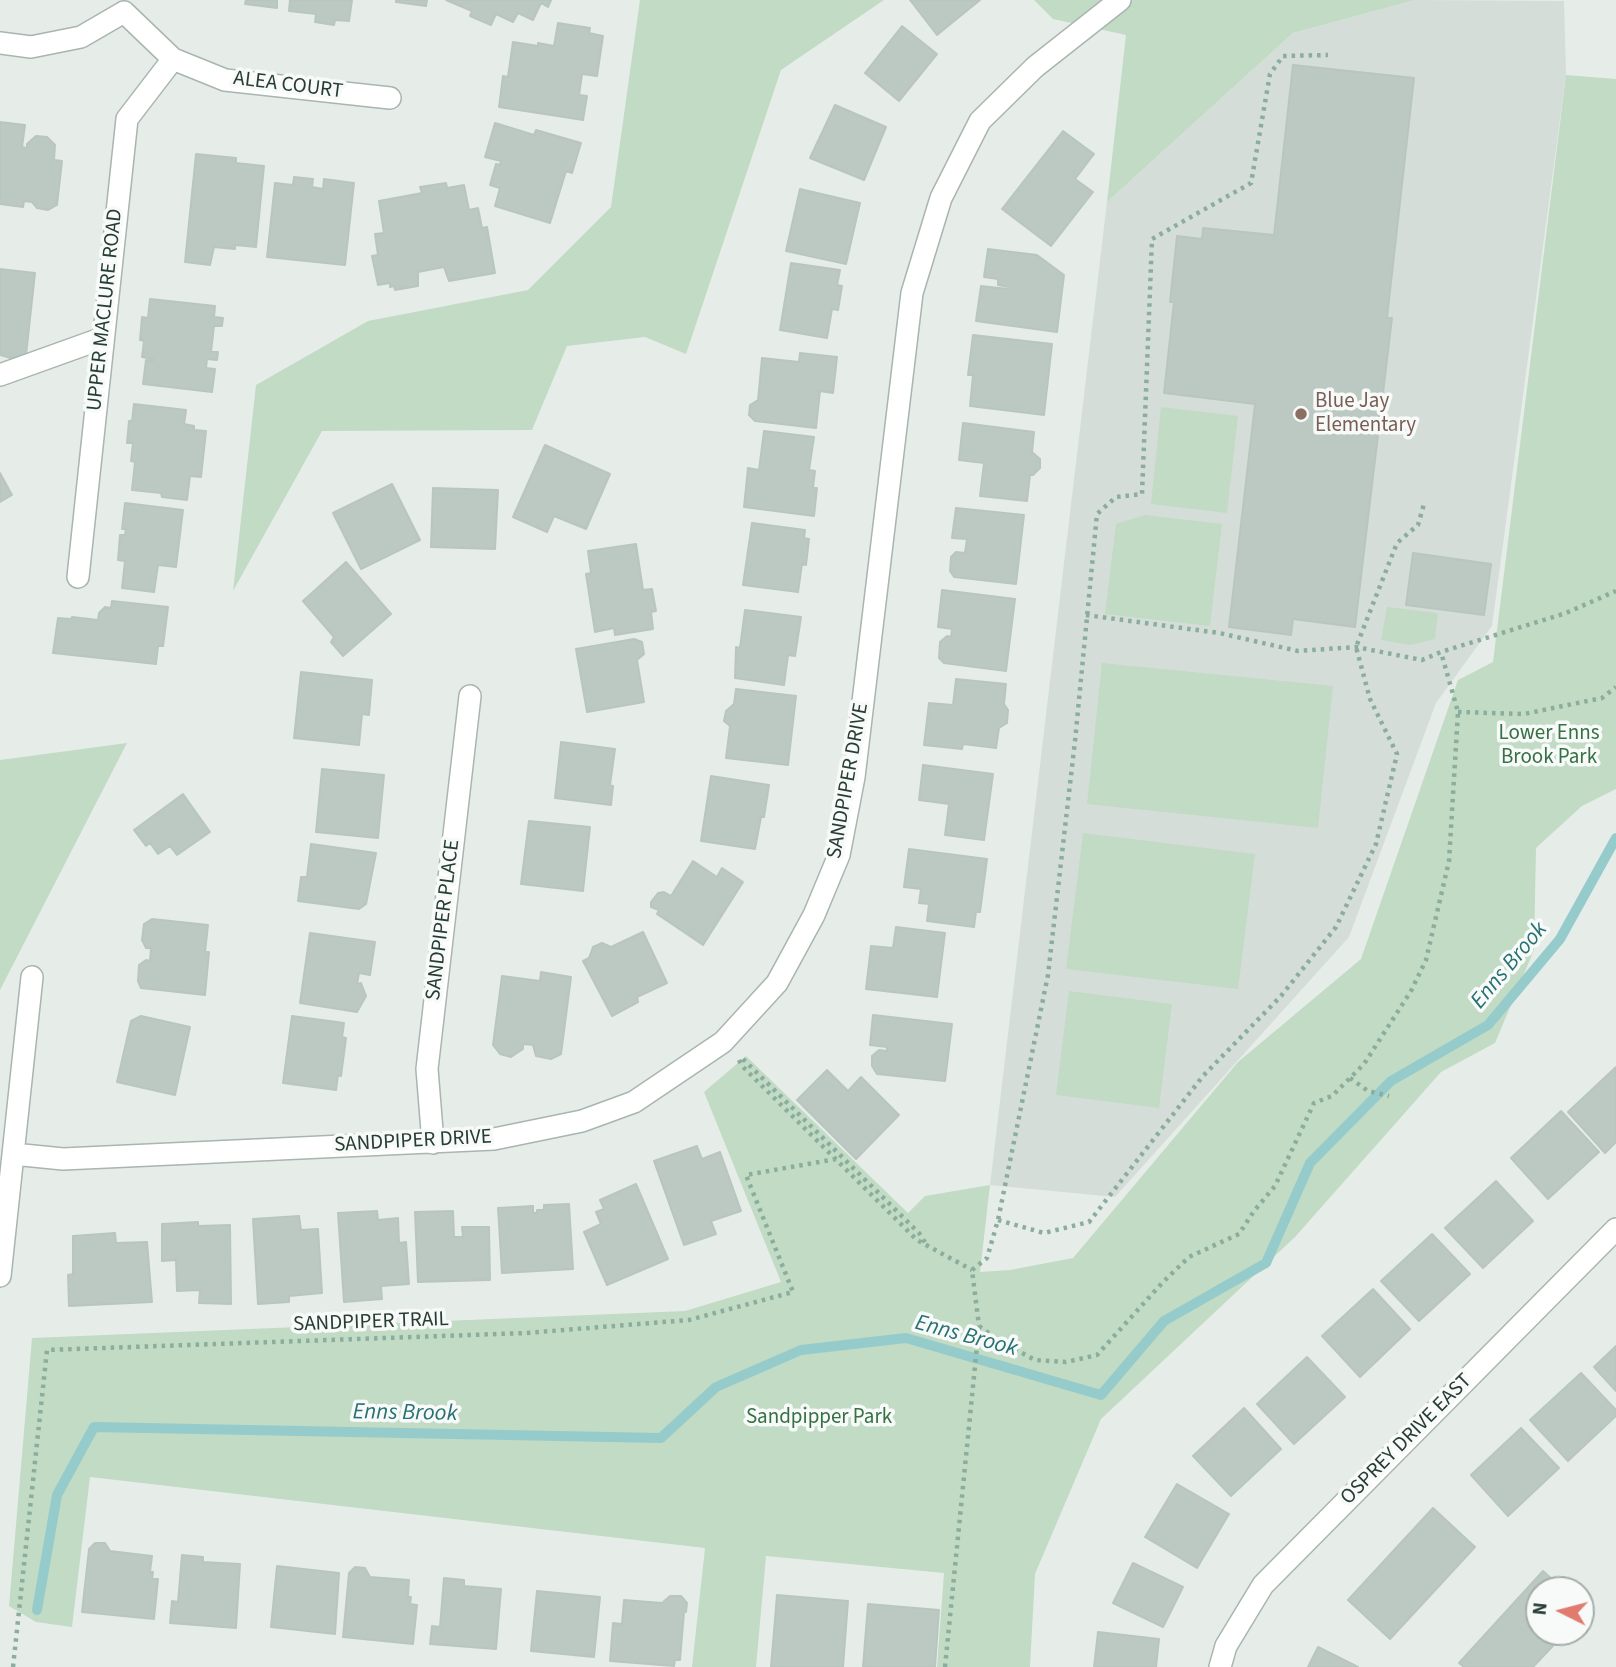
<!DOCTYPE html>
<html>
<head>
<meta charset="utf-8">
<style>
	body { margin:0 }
	#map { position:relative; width:1616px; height:1667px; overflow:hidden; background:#e6ede9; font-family:"Source Sans 3",sans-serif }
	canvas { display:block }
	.north { position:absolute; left:1525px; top:1576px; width:70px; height:70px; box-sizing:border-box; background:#f7faf8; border:2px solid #a4aeaa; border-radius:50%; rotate:276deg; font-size:19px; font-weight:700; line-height:28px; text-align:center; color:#273d34 }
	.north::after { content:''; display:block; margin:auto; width:24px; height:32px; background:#e17b70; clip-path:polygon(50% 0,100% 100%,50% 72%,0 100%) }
</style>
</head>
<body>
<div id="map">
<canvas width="1616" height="1667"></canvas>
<div class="north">N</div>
</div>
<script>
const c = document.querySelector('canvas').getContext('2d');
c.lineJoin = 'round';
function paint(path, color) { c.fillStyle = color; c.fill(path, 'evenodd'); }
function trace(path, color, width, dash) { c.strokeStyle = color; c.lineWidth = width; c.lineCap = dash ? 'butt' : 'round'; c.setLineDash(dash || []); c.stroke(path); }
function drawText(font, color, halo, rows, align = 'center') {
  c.font = font + ' "Source Sans 3",sans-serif'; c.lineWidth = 7; c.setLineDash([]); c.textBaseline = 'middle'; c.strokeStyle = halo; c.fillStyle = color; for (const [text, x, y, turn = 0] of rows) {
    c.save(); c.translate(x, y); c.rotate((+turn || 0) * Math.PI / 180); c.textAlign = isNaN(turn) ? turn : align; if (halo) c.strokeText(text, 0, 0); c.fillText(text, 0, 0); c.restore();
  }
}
paint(new Path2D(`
	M1415,0L1564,1L1566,75L1492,626L1436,703L1349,937L1115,1197L990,1185L1107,202L1293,33Z`), '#d5ddd8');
paint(new Path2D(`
	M640,0H884L781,70L686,354L645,337L567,346L532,430L322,431L233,591L256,385L368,321L528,290L611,207Z
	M1034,0H1415L1293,33L1107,202L1126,35L1053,19Z
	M1566,75L1616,79V789L1582,806L1536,848L1534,950L1495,1043L1441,1072L1295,1237L1101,1419L1035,1574L1030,1667H937L944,1573L766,1556L756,1667H692L705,1548L90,1477L72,1627L36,1622L9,1606L32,1338L685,1311L781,1282L704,1092L746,1056L908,1213L925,1196L990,1185L980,1272L1010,1270L1073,1258L1238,1062L1361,959L1458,680L1493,662Z
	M1161,407L1238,416L1227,513L1151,504Z
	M1145,515L1222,524L1210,626L1105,614L1116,524Z
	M1387,607L1438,613L1435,639L1411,645L1381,640Z
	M1102,663L1333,686L1318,828L1087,804Z
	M127,743L0,990V760Z
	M1083,833L1255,854L1238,989L1066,969Z
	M1069,991L1172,1004L1159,1108L1056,1095Z`), '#c2dbc5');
trace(new Path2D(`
	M37,1610L57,1495L94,1427L661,1438L716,1387L801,1350L906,1338L1101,1395L1164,1321L1266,1263L1310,1163L1391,1081L1488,1025L1560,939L1616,838`), '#96cbcb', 10);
const building = new Path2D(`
	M246,0H277V8L245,4Z
	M290,0H352L349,21L335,20L334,25L315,22L316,14L289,11Z
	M396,0H427L426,6L396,2Z
	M446,0H551L548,7L541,3L533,20L518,13L513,22L496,14L491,25L470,16L472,11Z
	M910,0H980L937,35Z
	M558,23L590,28L589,33L603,36L597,76L582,74L579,95L587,96L583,120L499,107L503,76L508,77L513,42L538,46V43L554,46Z
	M902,26L937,54L899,101L865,73Z
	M1293,65L1414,78L1387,318H1392L1355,627L1293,619L1291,635L1229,627L1255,404L1164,393L1174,302H1170L1177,236L1202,239L1203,228L1274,235Z
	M835,105L886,127L864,180L810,158Z
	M0,122L25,125L22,147L27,148V144L36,136L47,137L55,145L54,160L62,161L57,205L48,210L37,208L32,202L24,201L23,207L0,204Z
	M495,123L534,135L536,130L581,143L572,173L566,171L550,223L495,206L500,188L490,185L496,164L500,165L501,161L485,157Z
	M1063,131L1094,154L1075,179L1093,192L1051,246L1002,209Z
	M196,154L236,158V163L264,166L256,247L235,245V249L214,247L210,265L185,262Z
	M294,177L313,179L312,187L323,189L324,179L354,183L345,265L267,257L275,183L293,185Z
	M446,183L447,188L464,185L469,210L478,208L482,228L487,227L495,273L449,281L444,267L418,272V286L395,290L394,286L390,287V283L378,285L372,256L378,255L375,234L384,233L379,201L422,193L420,187Z
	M800,189L860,203L846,264L786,251Z
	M988,249L1037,255L1064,275L1057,332L976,321L981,286L1008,289L1009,287L998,285V279L984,277Z
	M791,263L840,270L837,285L842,286L838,310L832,309L827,338L780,330Z
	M0,269L35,273L26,355L21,361L0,355Z
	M150,299L215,306L214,317L223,318L222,326H214L211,352H218L217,360L207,359L206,368L215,369L212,392L143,384L146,360L153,361V359L142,357L144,341L140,340L142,317L148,318Z
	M973,335L1052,344L1044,415L970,406L973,375H968Z
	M800,353L837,357L833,393L820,391L816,428L755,421L749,415L750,405L758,400L762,358L799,362Z
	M134,404L186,410L184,424L194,426V430L206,431L201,477L190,476L187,500L162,497L161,493L132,490L135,462L131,461L133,443H127L129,421H132Z
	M963,423L1034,432L1032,452L1040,459V468L1033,475H1030L1027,501L980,496L984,463L959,460Z
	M764,431L814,437L809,470L815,471L813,488H817L814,516L744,507L748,468L759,470Z
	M545,445L610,474L586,529L554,516L547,532L513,517Z
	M0,473L12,495L0,502Z
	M392,484L420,540L361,569L333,513Z
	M433,488L498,490L495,549L431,547Z
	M125,503L183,510L176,567L158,565L154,592L122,588L125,561L118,560L120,535H125L126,529H122Z
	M956,508L1024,515L1016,584L954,577L950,571L951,557L956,552L965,553L967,539L952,538Z
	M752,523L805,530L804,538L809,539L806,565L802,564L798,592L743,585Z
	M636,544L643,590L652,589L656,611L651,612L653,629L615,635L614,628L595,632L586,574L591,573L588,551Z
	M1413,553L1491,564L1484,615L1406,605Z
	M346,562L391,614L343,656L331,642L334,637L303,601Z
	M942,590L1015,599L1006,671L944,663L939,658L940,642L947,636L951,637L952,629L938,627Z
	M112,601L168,607L163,646H158L156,664L53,653L58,618L71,619L72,617L98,620L99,613L105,607L111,608Z
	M745,610L801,617L795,656L788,655L784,685L735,678L736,647L740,648Z
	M634,639L642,642L644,654L637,660L644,702L587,712L576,649Z
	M301,672L372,680L369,715L362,714L359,745L294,738Z
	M956,679L1006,684L1004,704L1008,710L1007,723L999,728L996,748L963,744L962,749L924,745L929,703L953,705Z
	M736,689L796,696L788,765L726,758L730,726L724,721L726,711L734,704Z
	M561,742L615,749L610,785L613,786L611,805L555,798Z
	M923,765L993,774L984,840L945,835L949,804L919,800Z
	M322,769L384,775L378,838L316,832Z
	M711,776L769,785L764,817H761L755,849L701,841Z
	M183,794L210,832L177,855L170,846L158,854L150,843L146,846L134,830Z
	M529,821L590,827L583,891L521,884Z
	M311,844L376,853L366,904L359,909L298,901L301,877H307Z
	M909,849L987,859L980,912H976L974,927L927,921L929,904L919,903L921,889L904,887Z
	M693,861L717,877L722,868L743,882L703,945L657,914L659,910L651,907V902L658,893L664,892L671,896Z
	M152,919L208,925L205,952H209L205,995L141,988L138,981L139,965L146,960L150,961L151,948H146L142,940L144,924Z
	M896,927L945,933L937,997L866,989L871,946L893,948Z
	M643,932L667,983L637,997L638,1002L612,1016L583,961L589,958L593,947L602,943L611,947Z
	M310,933L375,942L370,975L359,973L357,984L361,983L366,996L357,1012L300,1003Z
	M541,972L571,977L561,1054L551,1059L536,1056L533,1045L523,1044V1049L511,1057L500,1054L493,1045L502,976L540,981Z
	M873,1015L952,1024L945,1081L877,1074L872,1066V1056L879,1050L887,1051V1047L870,1045Z
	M141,1016L190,1027L175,1095L117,1082L131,1021Z
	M292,1016L344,1023L342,1037L346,1038L341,1076L338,1075L336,1090L283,1083Z
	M1616,1067V1142L1605,1153L1568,1112Z
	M827,1070L848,1091L861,1077L899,1115L856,1159L797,1100Z
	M1561,1111L1599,1152L1548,1199L1511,1158Z
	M697,1146L702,1159L720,1152L741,1211L711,1221L716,1234L684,1245L654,1161Z
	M1496,1181L1533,1221L1483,1268L1445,1228Z
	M636,1184L668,1259L607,1285L584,1232L601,1224L596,1212L604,1209L600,1200Z
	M569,1204L573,1269L502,1273L498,1208L533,1206V1213H537V1210H544V1205Z
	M377,1211L378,1220L398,1218L399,1243L406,1242L409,1284L381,1286L382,1299L344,1302L338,1213Z
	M453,1211L454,1237H463L462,1227H489L490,1280L418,1282L415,1212Z
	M299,1216L301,1230L318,1229L322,1293L289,1296V1302L258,1304L253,1219Z
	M198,1222V1226L230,1225L231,1304L199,1303L200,1290L177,1291L176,1260L162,1261V1224Z
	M115,1233L116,1243L147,1242L152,1302L69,1306L68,1275L73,1274V1236Z
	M1432,1234L1470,1274L1419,1321L1381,1281Z
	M1373,1289L1410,1329L1360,1377L1322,1336Z
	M1616,1346V1391L1594,1367Z
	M1307,1357L1345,1397L1294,1444L1257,1404Z
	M1581,1373L1616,1410V1416L1568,1461L1530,1420Z
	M1244,1408L1281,1449L1231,1496L1193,1456Z
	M1521,1428L1559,1468L1508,1516L1471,1475Z
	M1177,1484L1229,1514L1197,1568L1145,1537Z
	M1433,1508L1475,1547L1390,1639L1348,1600Z
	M95,1543H105L110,1551L152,1556L150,1572H153L152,1579H158L154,1619L82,1612L89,1549Z
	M182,1555L203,1557V1562L240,1564L236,1628L170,1623L172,1601L178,1602Z
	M1133,1563L1183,1587L1163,1627L1113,1603Z
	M277,1566L339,1573L335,1634L271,1627Z
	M355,1567L365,1568L370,1577L409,1580L408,1597H411L410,1604L417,1605L413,1644L343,1637L349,1573Z
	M1543,1571L1564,1590H1539V1632H1566L1533,1667H1464L1459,1663Z
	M444,1578L464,1580V1586L501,1589L496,1649L430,1644L432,1626L440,1627Z
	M537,1591L600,1597L594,1657L531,1651Z
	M777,1595L848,1601L843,1667H771Z
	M670,1596H681L687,1603L686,1612H684L680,1660H675L674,1666L610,1661L613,1623L622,1624L624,1600L662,1603Z
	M868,1604L939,1610L935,1667H863Z
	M1098,1632L1159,1639L1156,1667H1094Z
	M1318,1647L1358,1667H1308Z`);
paint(building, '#bcc8c2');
trace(building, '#b9c6bf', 2);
const minor = new Path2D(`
	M124,12L173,59L225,80L390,98
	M0,43L31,47L81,37L124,12
	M0,375L103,338
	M78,577L127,119L173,59
	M433,1143L427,1069L470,696
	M13,1154L63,1159L494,1139L582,1121L634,1102L723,1042L777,983L814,915L839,855L854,777L912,293L941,198L980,121L1035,67L1120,0
	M0,1276L32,977
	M1220,1667L1226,1646L1263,1585L1616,1229`);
trace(minor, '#a9b5af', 24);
trace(new Path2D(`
	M1086,615L1219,633L1298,651L1356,647L1422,660L1441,652L1566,613L1616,591
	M1458,712L1524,714L1602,698L1616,687
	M743,1059L919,1233L926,1244
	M739,1060L742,1066L917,1240L972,1270
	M1350,1078L1368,1091L1389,1096
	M998,1220L1044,1233L1089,1222L1203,1076L1281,996L1336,927L1376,844L1397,754L1370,699L1356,647L1397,543L1418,525L1424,504
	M972,1270L987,1258L998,1220L1048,975L1075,741L1097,514L1116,497L1142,494L1152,239L1251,183L1270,74L1283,56L1328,55
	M979,1326L998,1340L1035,1360L1066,1362L1097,1355L1163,1282L1189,1257L1239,1234L1254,1211L1275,1186L1314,1103L1332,1096L1364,1064L1411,991L1426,960L1449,861L1458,712L1441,652
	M13,1667L47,1350L526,1333L689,1320L793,1292L746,1175L836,1159
	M945,1667L979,1326L972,1270`), '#8bad9d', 4.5, [3.5, 5]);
trace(minor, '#fff', 21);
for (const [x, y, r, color] of [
	[1301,414,7,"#8d6e63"]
]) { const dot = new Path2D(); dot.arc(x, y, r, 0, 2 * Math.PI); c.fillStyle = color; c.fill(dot); trace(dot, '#f7faf8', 2.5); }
drawText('21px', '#273d34', '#f7faf8', [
	["ALEA COURT",288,86,7],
	["UPPER MACLURE ROAD",106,310,-84],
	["SANDPIPER DRIVE",849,781,-80],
	["SANDPIPER PLACE",444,920,-83],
	["SANDPIPER DRIVE",413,1142,-3],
	["SANDPIPER TRAIL",371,1323,-2],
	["OSPREY DRIVE EAST",1407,1440,-45]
]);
drawText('21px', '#785e54', '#f7faf8', [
	["Blue Jay",1315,402],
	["Elementary",1315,426]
], 'left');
drawText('21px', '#367044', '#f7faf8', [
	["Lower Enns",1549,734],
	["Brook Park",1549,758],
	["Sandpipper Park",819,1418]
]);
drawText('italic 23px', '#287173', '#f7faf8', [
	["Enns Brook",1510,966,-50],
	["Enns Brook",966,1337,15],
	["Enns Brook",405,1414,1]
]);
</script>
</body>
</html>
